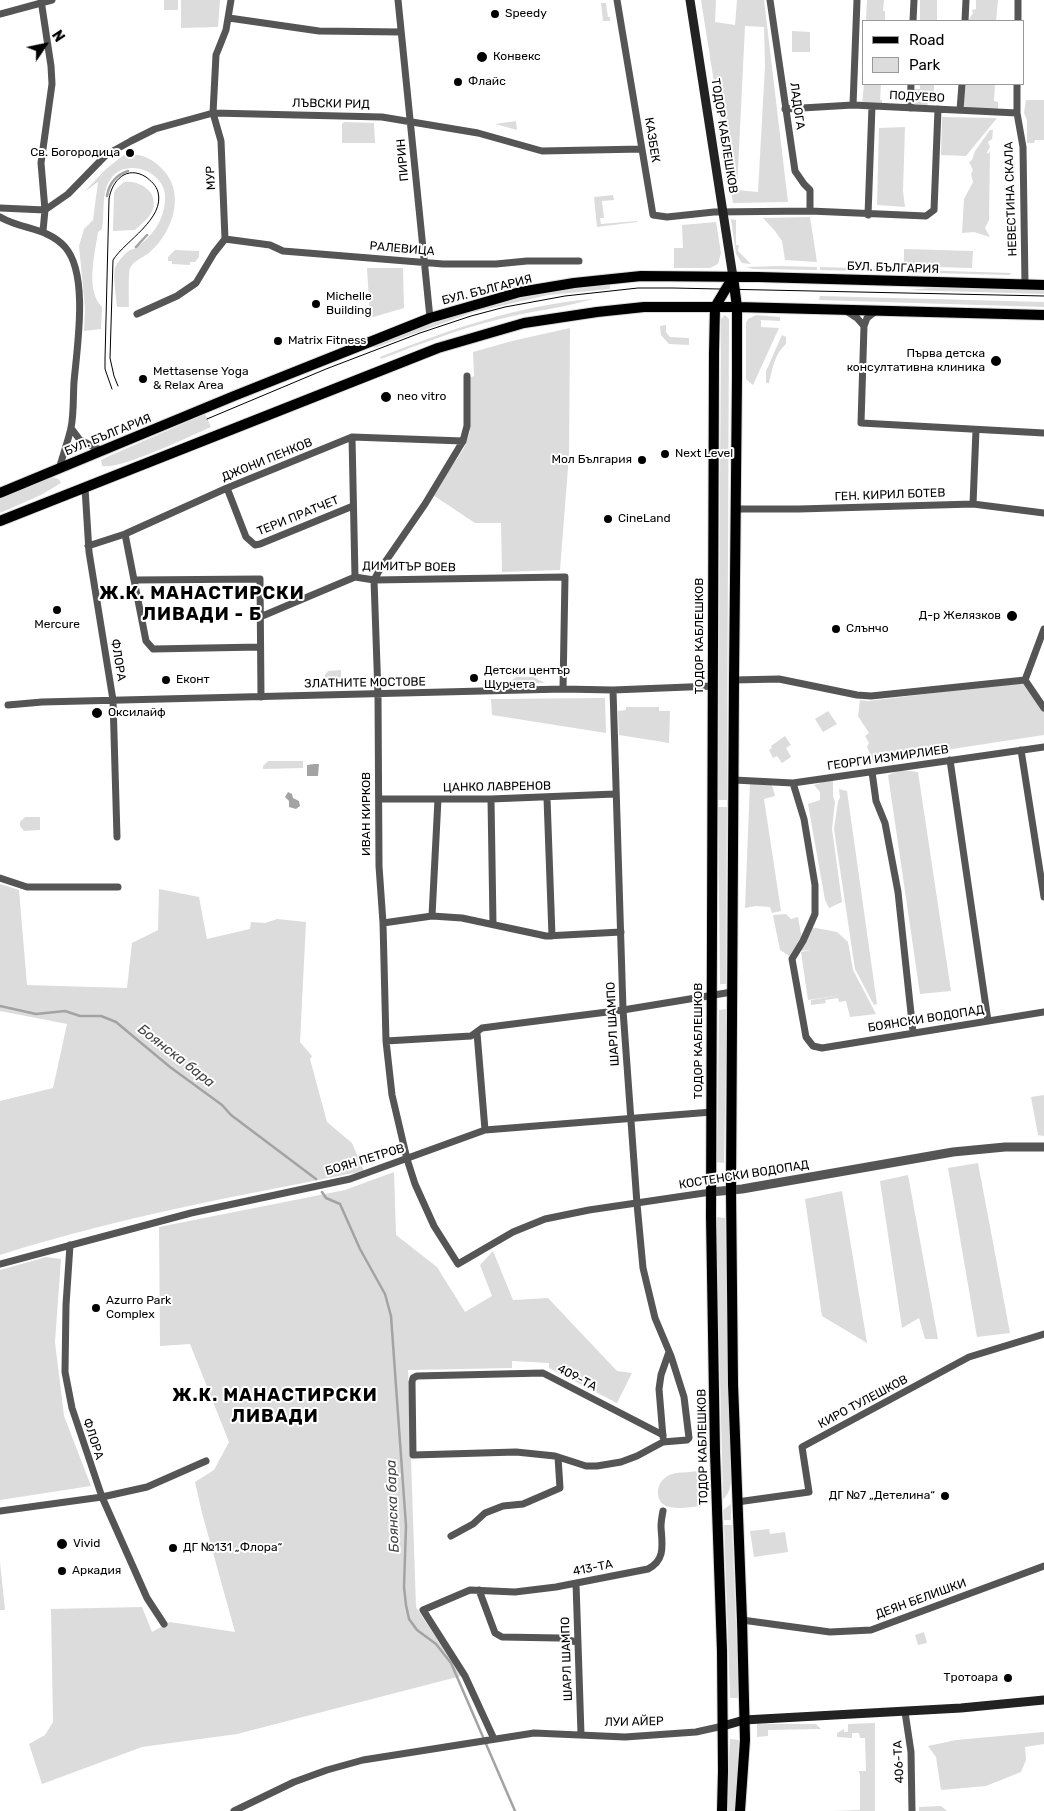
<!DOCTYPE html>
<html>
<head>
<meta charset="utf-8">
<style>
	body { margin:0 }
	#map { position:relative; width:1044px; height:1811px; overflow:hidden; background:#fff; font-family:Rubik,sans-serif }
	canvas { display:block }
	.legend { position:absolute; left:862px; top:20px; width:162px; height:65px; box-sizing:border-box; background:#fff; border:1px solid #999; margin:0; padding:6px 9px; list-style:none; font-size:15px; color:#000 }
	.legend li { display:flex; align-items:center; gap:10px; height:25px }
	.legend b { width:25px; border:1px solid #999 }
	.north { position:absolute; left:20px; top:20px; width:50px; height:50px; -webkit-text-stroke:4px #fff; paint-order:stroke; rotate:56deg; font-size:14px; font-weight:700; line-height:20px; text-align:center; color:#000 }
	.north::after { content:''; display:block; margin:auto; width:18px; height:22px; background:#000; clip-path:polygon(50% 0,100% 100%,50% 72%,0 100%) }
</style>
</head>
<body>
<div id="map">
<canvas width="1044" height="1811"></canvas>
<ul class="legend">
<li><b style="height:6px;background:#000"></b>Road</li>
<li><b style="height:14px;background:#dcdcdc"></b>Park</li>
</ul>
<div class="north">N</div>
</div>
<script>
const c = document.querySelector('canvas').getContext('2d');
c.lineJoin = 'round';
function paint(path, color) { c.fillStyle = color; c.fill(path, 'evenodd'); }
function trace(path, color, width, dash) { c.strokeStyle = color; c.lineWidth = width; c.lineCap = dash ? 'butt' : 'round'; c.setLineDash(dash || []); c.stroke(path); }
function drawText(font, color, halo, rows, align = 'center') {
  c.font = font + ' Rubik,sans-serif'; c.lineWidth = 4; c.setLineDash([]); c.textBaseline = 'middle'; c.strokeStyle = halo; c.fillStyle = color; for (const [text, x, y, turn = 0] of rows) {
    c.save(); c.translate(x, y); c.rotate((+turn || 0) * Math.PI / 180); c.textAlign = isNaN(turn) ? turn : align; if (halo) c.strokeText(text, 0, 0); c.fillText(text, 0, 0); c.restore();
  }
}
paint(new Path2D(`
	M164,0H178V10H164Z
	M181,0H220L218,27L181,28Z
	M701,0H716L715,22L735,25L737,0H764L788,202L733,203ZM745,26L764,27L765,66L758,192L737,190Z
	M867,0H884L883,11H885V21H866Z
	M920,0H937V21H920Z
	M976,0H998L996,21H968L973,13L972,10L976,9Z
	M601,3H606L608,17H610V21H603Z
	M792,31L810,32V52H792Z
	M864,84H881L880,100H882V104L862,105Z
	M920,84H934V100H927L928,107H912V89H920Z
	M962,84H995L994,101L998,102V111L960,110Z
	M1026,100H1044V140H1035L1034,143H1027V120L1024,113Z
	M942,117L997,118L966,156L941,155Z
	M516,121L517,130L495,124Z
	M344,122L374,123L375,143H342V124Z
	M905,127L903,191L905,207L877,205L879,128Z
	M990,130H993L992,139L988,142L990,147L987,152V154L990,152L989,220L985,228L990,237L974,232L962,233L964,199L973,182L971,174L973,170L969,162L972,160L975,151Z
	M125,154C142,153 154,159 165,172C185,196 172,232 151,251C145,257 134,260 130,268C128,274 129,299 129,307H117C116,297 113,277 115,268C117,262 125,253 130,250C132,249 135,249 137,247C154,235 166,217 165,195C163,170 124,157 110,180C101,193 105,214 102,229L98,232C95,254 85,290 102,307L101,329L84,331L85,308L79,246L84,229L93,220L98,182L84,192L106,169Z
	M124,182C139,180 158,191 153,209C150,218 141,224 135,230L113,231L114,193L116,189Z
	M613,195L614,200L602,201L604,218H600L601,224L637,221V222L597,227L594,197Z
	M810,217L817,262L785,260L782,241L775,231L763,218Z
	M731,219L736,220V245H739L738,251L751,264L742,263L736,254Z
	M716,222L721,253L718,264L710,268H674V248H683L682,225Z
	M904,249L973,251L972,268L904,266Z
	M175,250L199,251V257L195,262H190V265L172,264V261H168V257Z
	M780,266L817,267V270L753,269L746,267Z
	M820,267L1012,273L1009,275L820,270Z
	M367,268H403L404,308L370,318Z
	M610,284V289L548,295L474,312L374,348L373,345C407,332 440,319 474,309C519,297 564,289 610,284Z
	M941,287L1044,290V294L909,290Z
	M820,296L1044,302V307L819,300Z
	M593,299C563,308 531,311 500,319C459,329 420,344 381,359L380,357C448,330 519,305 593,299Z
	M725,315L729,319L727,800H718L721,319Z
	M756,315L780,317V321L761,320V327L779,328L753,385L746,379V323L748,319Z
	M666,325V332L670,337L689,338V345L669,344L661,335L660,326Z
	M570,328L569,455L560,570L502,572L501,523H475L433,495L464,448L470,432L469,378L474,376L473,352L512,341Z
	M782,335L786,337V344C775,353 772,370 769,383H766V371Z
	M205,414L211,427C190,436 121,470 102,466L101,460L107,457Z
	M52,477L59,479L61,483L41,495L0,513V499Z
	M341,670V685H325V675L328,671Z
	M516,677H534L544,683H508Z
	M1024,682L1044,711V735L873,761L867,747L869,743L865,736L869,733L858,716L860,700L868,701Z
	M605,698L606,733L492,715L491,699Z
	M626,707H659V711H670L669,743L619,735L618,711L626,710Z
	M828,711L837,724L823,732L815,719Z
	M785,736L791,745L786,748L791,757L782,763L777,756L773,758L769,750L772,748L771,746Z
	M268,761H303V768L263,769V766Z
	M901,770L918,772L951,991L920,994L888,775Z
	M833,779V796L835,802L832,829L842,902L829,908L825,900L808,804L820,800V792L814,785Z
	M750,783L772,785L775,796L764,799L781,911L772,913L770,907L756,906L745,908Z
	M839,789L847,791L877,1004L874,1005L855,969L834,829L838,801L840,798Z
	M718,807H727L726,984H720Z
	M25,817H40V830L24,831L20,826V822Z
	M0,884L19,890L27,985L127,988L132,943L158,930L159,889L199,897L207,939L250,929L251,922L265,923L277,919L306,922L300,1042L312,1056L310,1059L327,1122L352,1143L364,1171C242,1195 119,1217 0,1255V1101L53,1088L67,1024L0,1011Z
	M786,914L791,919L798,917L802,940L791,957L780,950L773,915Z
	M811,927L837,932L848,942L853,970L876,1014L850,1017L846,1001L839,1002L838,998L825,1000L826,1003L811,1005V1000L842,995L808,1000L801,952L811,950L798,951Z
	M727,1009L724,1163L717,1162L719,1010Z
	M1044,1095V1136L1038,1135L1031,1097Z
	M978,1163L1010,1333L977,1337L948,1168Z
	M394,1172L396,1235L437,1267L465,1312L492,1296L480,1265L493,1251L513,1300L548,1298L617,1371L632,1373L617,1403L549,1368V1363L512,1361V1368L408,1370L416,1607L461,1676L237,1734L142,1747L42,1784L29,1744L45,1735L53,1722L51,1609L142,1607L152,1632L170,1622L235,1632L202,1513L195,1482L214,1470L229,1442L190,1344L160,1346L159,1227L345,1190Z
	M908,1175L938,1339H925L919,1318L902,1328L880,1181Z
	M842,1191L867,1343L822,1316L805,1199Z
	M716,1217L725,1218L731,1476C731,1486 730,1493 723,1499Z
	M46,1257L61,1259L55,1342L64,1416L91,1486L0,1500V1270Z
	M701,1470L702,1506C687,1507 656,1515 658,1490C659,1484 662,1480 666,1477C676,1470 690,1474 701,1470Z
	M731,1504V1520H724L723,1510Z
	M724,1525H732L739,1698H730Z
	M769,1529L770,1534L785,1532L788,1552L754,1557L750,1531Z
	M0,1562L5,1610H0Z
	M924,1632L927,1643L918,1645L915,1635Z
	M875,1723V1811H832L860,1810V1776L859,1771H866L865,1738H860L859,1733H852V1738L837,1737V1733L844,1729V1732H848V1724Z
	M757,1724H816L821,1729L768,1730V1736L757,1737Z
	M1044,1732V1744L1025,1747L1026,1760L1021,1772L986,1786L941,1790L936,1757L928,1746L956,1740Z
	M730,1739L739,1740L735,1811H726Z
	M941,1806L947,1811H919V1807Z`), '#dcdcdc');
paint(new Path2D(`
	M314,764H319L318,776H307V765Z
	M288,792L292,794L293,798L299,801L300,806L296,809L289,807V801L285,797Z`), '#a3a3a3');
trace(new Path2D(`
	M107,196C109,184 116,175 128,171
	M136,247L147,235
	M0,1006L36,1014L65,1011L80,1016H101L116,1022L170,1067L222,1105L231,1115L316,1179
	M322,1192L326,1198L340,1204L360,1249L385,1294L391,1316L406,1526L404,1587L406,1605L409,1619L417,1630L436,1644L451,1663L515,1811`), '#a3a3a3', 2.5);
const primary = new Path2D(`
	M733,277L737,307V378L734,680L731,1190L733,1384L742,1620L745,1740L740,1811
	M0,493L234,396L430,318L520,292L574,283L641,276L758,277L1044,285
	M0,521L438,348L524,323L597,312L644,307H737L1044,315
	M722,1811L723,1771L722,1651L715,1452L711,1216L714,353L715,307L733,277`);
trace(primary, '#dbdbdb', 12);
trace(new Path2D(`
	M41,0L51,66L52,84L41,163L45,210L43,231
	M398,0L430,318
	M617,0L653,215L667,217L714,212L810,211L926,216L934,210L938,109
	M770,0L795,171L804,184L810,190V211
	M0,14L52,0
	M229,18L319,31L401,32
	M913,21L914,0
	M965,21L966,0
	M1018,21V0
	M1017,84V113L1023,147L1025,284
	M853,105L857,0
	M910,108L911,84
	M785,109L853,105L1017,113
	M960,110L962,84
	M0,208L45,210
	M45,210L68,194L106,155L131,141L155,129L213,113L382,117L478,133L542,151L642,149
	M868,215L872,106
	M0,217C22,230 47,227 65,247C89,274 77,347 74,382C73,397 74,413 71,428C68,441 63,455 59,469
	M225,239L270,245L283,251L443,264H496L527,261H579
	M845,310L857,318L864,326
	M876,311L867,318L864,326L861,423L1044,433
	M137,314L177,296L196,283L214,253L225,239L221,141L213,113L216,55L226,30L231,0
	M467,376V426L463,441L425,504L379,571L374,580L378,694L379,866L383,923L386,1041L392,1095L407,1159L415,1184L434,1226L458,1264L513,1232L545,1219L589,1210L711,1192
	M71,428L80,440L102,451
	M352,437L355,577
	M85,488L89,552L113,700L117,837
	M227,488L246,537L255,545L260,544L353,506
	M973,504L976,430
	M735,509H799L973,504L1044,513
	M125,534L146,641L153,649L260,647
	M88,546L125,534L227,488L352,437L463,441
	M135,580L260,579L261,697
	M260,617L355,577L374,580L565,577L563,689
	M734,680L779,679L857,695L871,696L1025,680
	M1025,680L1044,629
	M1025,680L1044,708
	M613,690L623,1010L637,1204L643,1268L655,1318L671,1356L684,1397L689,1438L687,1440L663,1442L637,1456L621,1462L597,1466H586L555,1456L516,1452L413,1455L412,1382L413,1378L417,1376L543,1373L663,1435
	M8,705L42,702L563,689L613,690L713,686
	M1021,750L1044,897
	M950,760L988,1021
	M872,772L876,801L885,823L898,892L913,1032
	M734,780L793,783L1044,747
	M793,783L804,819L815,885V914L803,941L792,959L806,1037L813,1046L822,1048L1044,1012
	M547,798L552,936
	M379,799H491L615,794
	M491,799L493,924
	M0,878L27,887H118
	M432,916L438,799
	M383,923L432,916L462,918L546,936L621,932
	M477,1033L485,1130
	M386,1041L471,1036L482,1028L505,1025L623,1010L732,992
	M70,1245L66,1305L65,1372L72,1408L102,1497L147,1598L164,1624
	M0,1264L191,1213L350,1179L485,1130L712,1112
	M663,1437L659,1389L661,1375L669,1352
	M737,1502L809,1492L802,1447L969,1357L1044,1334
	M0,1511L102,1497L147,1487L206,1461
	M451,1536L473,1524L485,1513L503,1506L523,1504L560,1488L558,1457
	M576,1583L581,1734
	M479,1590L495,1633L502,1637L559,1638L577,1642
	M742,1620L830,1632L871,1630L1044,1566
	M905,1712L911,1752L912,1811
	M494,1739L465,1676L423,1610L470,1590L515,1592L556,1587L648,1569C666,1560 662,1544 661,1527C661,1522 662,1516 663,1511
	M234,1811L294,1782L327,1770L363,1760L534,1733L625,1737L696,1732L723,1726`), '#555', 7);
trace(new Path2D(`
	M711,1192L742,1189L953,1152L1005,1147H1044`), '#555', 9);
trace(new Path2D(`
	M690,0L733,277
	M723,1726L744,1720L961,1708L1044,1700`), '#222', 9);
trace(primary, '#000', 10);
trace(new Path2D(`
	M112,389L105,369V359L109,199C112,180 127,165 146,177C151,181 156,185 158,192C165,219 125,241 113,260L110,358L114,376L118,386
	M207,419L326,369L420,333L471,316L505,307L565,296L638,288H673L1044,296`), '#000', 1);
for (const [x, y, r, color] of [
	[495,14,5,"#000"],
	[482,57,6,"#000"],
	[458,82,5,"#000"],
	[130,153,5,"#000"],
	[316,304,5,"#000"],
	[278,341,5,"#000"],
	[996,361,6,"#000"],
	[143,379,5,"#000"],
	[386,397,6,"#000"],
	[665,454,5,"#000"],
	[642,460,5,"#000"],
	[608,519,5,"#000"],
	[57,610,5,"#000"],
	[1012,616,6,"#000"],
	[836,629,5,"#000"],
	[474,678,5,"#000"],
	[166,680,5,"#000"],
	[97,713,6,"#000"],
	[96,1308,5,"#000"],
	[945,1496,5,"#000"],
	[62,1544,6,"#000"],
	[173,1548,5,"#000"],
	[62,1571,5,"#000"],
	[1008,1678,5,"#000"]
]) { const dot = new Path2D(); dot.arc(x, y, r, 0, 2 * Math.PI); c.fillStyle = color; c.fill(dot); trace(dot, '#fff', 2); }
drawText('12px', '#000', '#fff', [
	["Speedy",505,14],
	["Конвекс",493,57],
	["Флайс",468,82],
	["Св. Богородица",120,153,"right"],
	["Michelle",326,297],
	["Building",326,311],
	["Matrix Fitness",288,341],
	["Първа детска",985,354,"right"],
	["консултативна клиника",985,368,"right"],
	["Mettasense Yoga",153,372],
	["& Relax Area",153,386],
	["neo vitro",397,397],
	["Next Level",675,454],
	["Мол България",632,460,"right"],
	["CineLand",618,519],
	["Д-р Желязков",1001,616,"right"],
	["Mercure",57,625,"center"],
	["Слънчо",846,629],
	["Детски център",484,671],
	["Щурчета",484,685],
	["Еконт",176,680],
	["Оксилайф",108,713],
	["Azurro Park",106,1301],
	["Complex",106,1315],
	["ДГ №7 „Детелина“",935,1496,"right"],
	["Vivid",73,1544],
	["ДГ №131 „Флора“",183,1548],
	["Аркадия",72,1571],
	["Тротоара",998,1678,"right"]
], 'left');
drawText('12px', '#000', '#fff', [
	["ПОДУЕВО",917,97,3],
	["ЛЪВСКИ РИД",331,104,1],
	["ЛАДОГА",797,106,82],
	["ТОДОР КАБЛЕШКОВ",724,136,81],
	["КАЗБЕК",652,140,81],
	["ПИРИН",403,160,-95],
	["МУР",211,178,-92],
	["НЕВЕСТИНА СКАЛА",1011,199,-92],
	["РАЛЕВИЦА",402,249,5],
	["БУЛ. БЪЛГАРИЯ",893,268,2],
	["БУЛ. БЪЛГАРИЯ",487,290,-14],
	["БУЛ. БЪЛГАРИЯ",108,435,-22],
	["ДЖОНИ ПЕНКОВ",267,460,-22],
	["ГЕН. КИРИЛ БОТЕВ",890,495,-2],
	["ТЕРИ ПРАТЧЕТ",298,516,-22],
	["ДИМИТЪР ВОЕВ",409,567,1],
	["ТОДОР КАБЛЕШКОВ",700,636,-90],
	["ФЛОРА",118,660,81],
	["ЗЛАТНИТЕ МОСТОВЕ",365,683,-1],
	["ГЕОРГИ ИЗМИРЛИЕВ",888,758,-8],
	["ЦАНКО ЛАВРЕНОВ",497,787,-1],
	["ИВАН КИРКОВ",367,814,-90],
	["БОЯНСКИ ВОДОПАД",926,1019,-9],
	["ШАРЛ ШАМПО",613,1024,-93],
	["ТОДОР КАБЛЕШКОВ",699,1041,-90],
	["БОЯН ПЕТРОВ",365,1160,-17],
	["КОСТЕНСКИ ВОДОПАД",744,1175,-9],
	["409-ТА",577,1378,28],
	["КИРО ТУЛЕШКОВ",863,1402,-28],
	["ФЛОРА",93,1439,72],
	["ТОДОР КАБЛЕШКОВ",703,1447,-91],
	["413-ТА",593,1568,-11],
	["ДЕЯН БЕЛИШКИ",921,1599,-20],
	["ШАРЛ ШАМПО",567,1659,-92],
	["ЛУИ АЙЕР",634,1722,-1],
	["406-ТА",899,1762,-93]
]);
drawText('italic 14px', '#444', '#fff', [
	["Боянска бара",176,1056,38],
	["Боянска бара",393,1506,-92]
]);
c.letterSpacing = '1px';
drawText('bold 18px', '#000', '#fff', [
	["Ж.К. МАНАСТИРСКИ",202,594],
	["ЛИВАДИ - Б",202,615],
	["Ж.К. МАНАСТИРСКИ",275,1396],
	["ЛИВАДИ",275,1417]
]);
c.letterSpacing = '0px';
</script>
</body>
</html>
